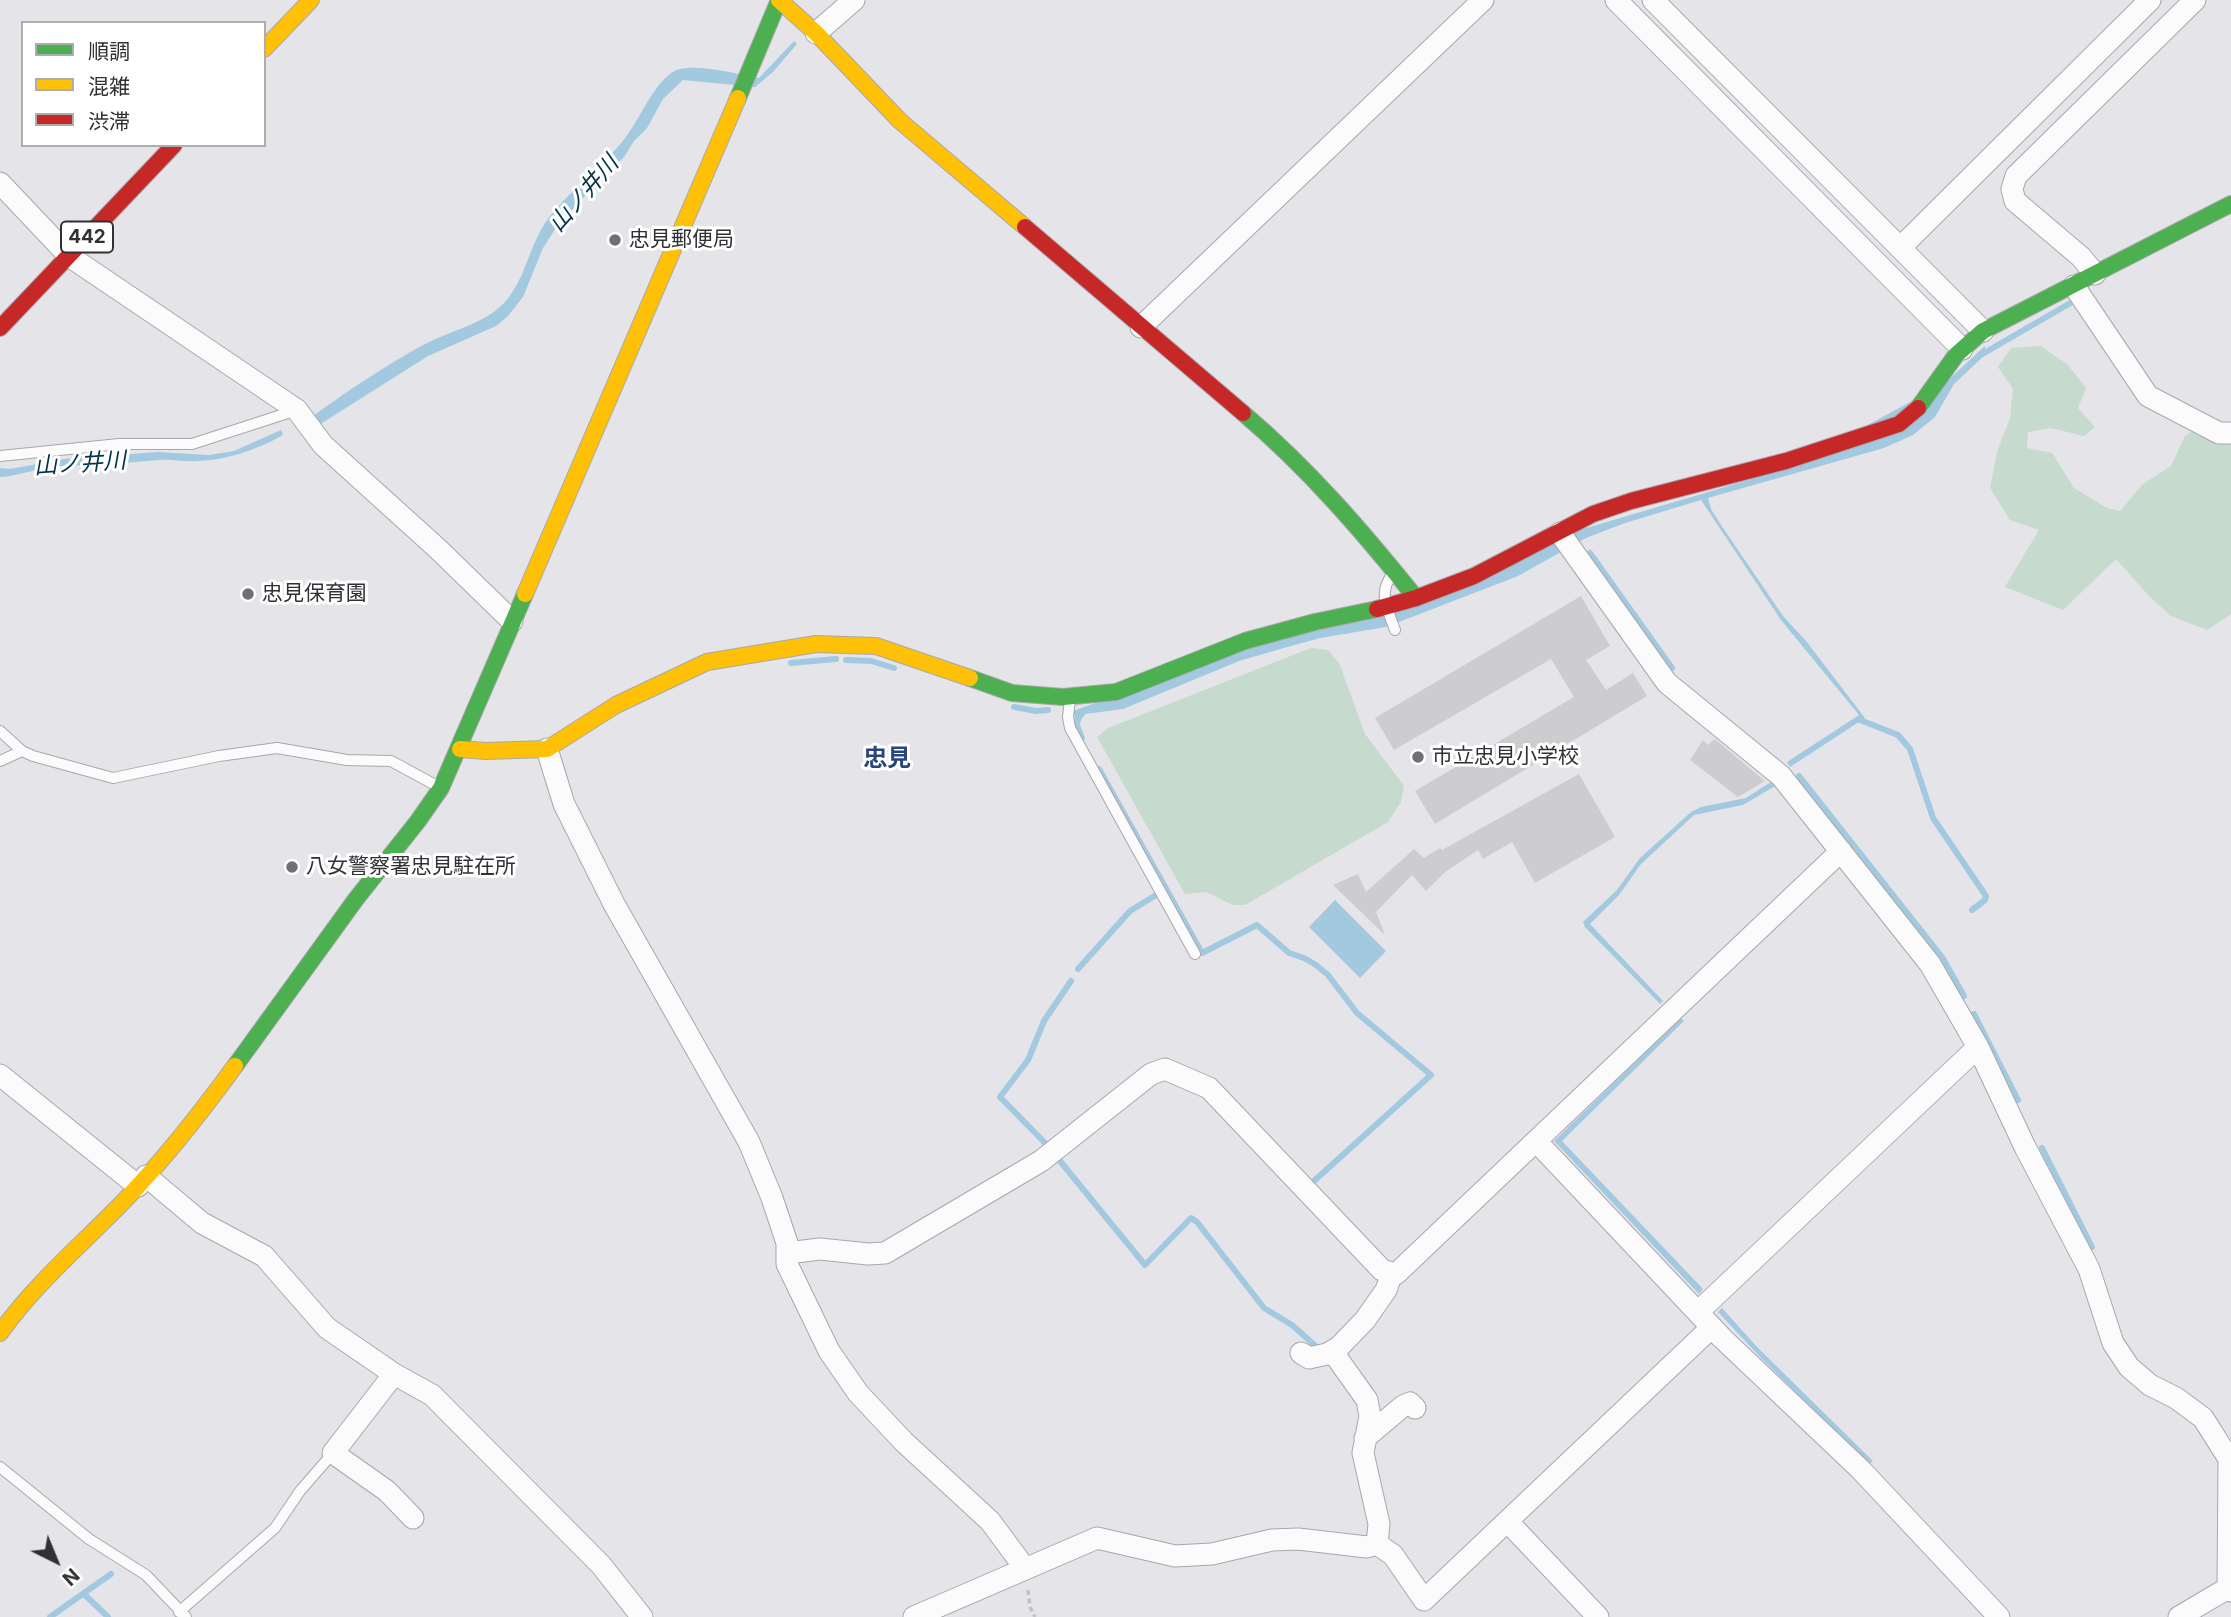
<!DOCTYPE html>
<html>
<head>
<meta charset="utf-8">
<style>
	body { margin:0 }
	#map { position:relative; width:2231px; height:1617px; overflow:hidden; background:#e4e4e9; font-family:Inter,"Noto Sans JP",sans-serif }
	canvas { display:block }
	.legend { position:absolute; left:21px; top:21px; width:245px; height:126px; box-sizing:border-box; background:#fff; border:2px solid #adadae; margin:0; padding:9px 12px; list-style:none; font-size:21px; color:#313134 }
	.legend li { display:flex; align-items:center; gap:14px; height:35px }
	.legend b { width:35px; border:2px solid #adadae }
	.north { position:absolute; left:21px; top:1526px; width:70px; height:70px; -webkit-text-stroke:5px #fff; paint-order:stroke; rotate:137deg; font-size:19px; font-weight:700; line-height:28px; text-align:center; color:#313134 }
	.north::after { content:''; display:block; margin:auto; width:24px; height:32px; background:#313134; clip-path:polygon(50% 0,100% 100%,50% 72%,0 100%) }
</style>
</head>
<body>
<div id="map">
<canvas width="2231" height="1617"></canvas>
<ul class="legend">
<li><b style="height:9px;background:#4caf50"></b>順調</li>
<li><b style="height:9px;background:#ffc107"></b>混雑</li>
<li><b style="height:9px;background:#c62828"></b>渋滞</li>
</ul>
<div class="north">N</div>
</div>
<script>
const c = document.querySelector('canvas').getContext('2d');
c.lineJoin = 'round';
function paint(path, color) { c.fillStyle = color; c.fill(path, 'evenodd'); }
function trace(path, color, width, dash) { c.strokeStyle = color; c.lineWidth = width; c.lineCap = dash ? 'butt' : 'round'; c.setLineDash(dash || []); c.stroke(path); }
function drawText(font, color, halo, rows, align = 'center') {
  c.font = font + ' Inter,"Noto Sans JP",sans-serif'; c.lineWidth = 6; c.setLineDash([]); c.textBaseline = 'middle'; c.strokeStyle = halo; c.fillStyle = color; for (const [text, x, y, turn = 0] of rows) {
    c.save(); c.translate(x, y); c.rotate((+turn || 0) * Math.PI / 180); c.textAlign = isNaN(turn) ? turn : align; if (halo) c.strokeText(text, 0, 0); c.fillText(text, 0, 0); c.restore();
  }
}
paint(new Path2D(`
	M2041,346L2068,365L2086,388L2078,408L2095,427L2084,436L2051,428L2028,432L2027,448L2052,453L2074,488L2107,508L2120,511L2143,484L2171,466L2185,436L2210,419L2231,427V614L2207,630L2171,616L2151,598L2116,559L2063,610L2005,587L2039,530L2010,520L1990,488L1997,452L2010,418L2013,389L1998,367L2011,348Z
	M1311,648L1328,650L1339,663L1365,734L1404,786L1401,802L1388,822L1245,905H1233L1206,892L1185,894L1097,737L1108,728Z`), '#c6dbce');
paint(new Path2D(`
	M794,41L797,44L773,72L755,87L683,80L663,99L647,128L634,141L624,157L579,202L554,231L543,248L523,297L508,316L496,326L428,356L319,425L313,416C349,390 386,365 425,344C450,331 484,324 504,303C526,280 529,244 548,219C571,188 605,166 628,134C641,117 658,74 680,69C702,64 737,74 759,78Z
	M1985,346L1986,354L1954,384L1935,417L1913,435L1884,448L1708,498L1711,509L1723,528L1783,616L1806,641L1865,718L1790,767L1787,762L1859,715L1781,620L1701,500L1625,523L1586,538L1518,576L1386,627L1320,638L1284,648L1239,661L1123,709L1085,714L1078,725L1073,711L1583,529L1789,468L1945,383Z
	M281,430L283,435C256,450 228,460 197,461C184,462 172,459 159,460C127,463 96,465 63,466C42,466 21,476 0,477V468L10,469L64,459L158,452L209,455L234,451Z
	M1771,782L1775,786L1743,805L1694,815L1641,864L1619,895L1590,924L1663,1001L1660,1004L1585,927L1583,922L1617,890L1640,858L1691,812L1701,807L1746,798Z
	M1335,900L1386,951L1360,978L1309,927Z
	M1681,1018L1684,1021L1562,1141L1703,1289L1699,1294L1554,1141Z
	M1722,1308L1758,1348L1873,1461L1869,1464L1761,1358L1718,1312Z`), '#a2c9df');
trace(new Path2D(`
	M1979,356L2079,298
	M1590,553L1672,668
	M846,660L871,661L894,668
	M791,663L836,659
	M1014,707L1036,711L1048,710
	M1078,715L1077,725L1082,738
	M1860,720L1898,735L1910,749L1933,818L1986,896L1985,900L1972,910
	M1099,769L1202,953L1257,925L1289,953L1304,958L1316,965L1328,975L1357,1013L1431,1075L1314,1181
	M1799,776L1942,957L1964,996
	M1078,969L1130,911L1156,895
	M1974,1014L2018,1100
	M1048,1146L1000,1097L1028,1060L1044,1021L1071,981
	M2042,1148L2092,1247
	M1060,1161L1145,1265L1191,1218L1197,1222L1264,1308L1292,1325L1319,1349
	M84,1594L108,1617
	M50,1617L111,1574`), '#a2c9df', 6);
paint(new Path2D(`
	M1581,596L1610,646L1586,660L1606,690L1633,673L1647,696L1435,824L1415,791L1574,697L1551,659L1394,750L1375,718Z
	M1715,739L1741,761L1765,781L1738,797L1690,760L1703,740L1708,745Z
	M1579,774L1615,837L1535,883L1512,842L1483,859L1478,850L1445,872L1426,891L1412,875L1376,912L1385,935L1333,885L1358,874L1366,892L1414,849L1424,858L1440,848L1442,850Z`), '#cdcdd0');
const lane = new Path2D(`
	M0,456L119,444H192L297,410
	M1393,574C1377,592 1388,610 1395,630
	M1070,699L1068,717L1070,728L1195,954
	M0,731L22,751L33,756L113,778L219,756L277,748L347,760L391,761L439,787
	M0,761L22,751
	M0,1467L89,1539L146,1575L186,1617
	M179,1612L275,1528L300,1491L333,1453`);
const street = new Path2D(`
	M1616,0L1962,349
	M1653,0L1983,331
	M816,33L854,0
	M0,183L69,256L297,410L323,445L438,549L512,621
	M1900,248L2150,0
	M2095,274L2081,257L2015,201L2012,189L2016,176L2195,0
	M2074,286L2148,396L2219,433H2231
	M1141,327L1483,0
	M1560,533L1667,683L1781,776L1930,964L1978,1047L2025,1147L2089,1269L2113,1343L2129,1367L2150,1385L2176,1398L2203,1418L2229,1459L2228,1588L2231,1591
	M547,749L564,804L614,904L749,1142L772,1198L787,1243V1264L829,1351L858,1393L904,1442L990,1521L1024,1567
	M0,1075L138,1186
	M1536,1141L1722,1338L1861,1470L1999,1617
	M146,1176L202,1223L264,1256L327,1328L394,1374L432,1395L601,1565L642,1617
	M787,1253L820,1249L868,1254L885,1253L1041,1161L1151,1074L1165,1069L1209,1088L1382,1270L1396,1274L1841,851
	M1698,1312L1978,1047
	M1332,1351L1367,1400L1370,1416L1363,1453L1379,1524L1377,1544
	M1301,1353L1309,1358L1327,1354L1339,1347L1365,1320L1386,1290L1392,1273
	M394,1374L333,1453L387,1491L413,1518
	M1365,1438L1403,1406L1410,1403L1415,1408
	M1508,1522L1598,1617
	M914,1617L1097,1538L1175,1556L1212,1554L1272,1540L1298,1539L1367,1547L1377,1544L1393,1555L1424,1600L1712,1327
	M2179,1617L2228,1588`);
const fast = new Path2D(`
	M738,98L779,0
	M1918,408L1956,355L1983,331L2231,204
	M1243,413C1308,468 1363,532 1416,598
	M970,678L1012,693L1063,697L1116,692L1245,641L1315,622L1377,609
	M235,1066L356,899L418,821L441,788L525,594`);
const slow = new Path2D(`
	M779,0L816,33L900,121L1025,227
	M264,49L311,0
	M525,594L738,98
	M460,749L486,751L547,749L616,705L707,662L816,644L876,646L970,678
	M0,1333C35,1284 80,1246 122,1203C163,1161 200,1114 235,1066`);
const jam = new Path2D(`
	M1025,227L1243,413
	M0,328L174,145
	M1377,609L1416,598L1474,576L1593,514L1631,501L1786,461L1899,424L1918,408`);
trace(lane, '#a8a8ac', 12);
trace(street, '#a8a8ac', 23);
trace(fast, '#a8a8ac', 18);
trace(slow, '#a8a8ac', 18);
trace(jam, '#a8a8ac', 18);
trace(new Path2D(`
	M1028,1590L1030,1607L1035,1617`), '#c2c2c4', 3.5, [5, 3.5]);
trace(lane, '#fbfbfc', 10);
trace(street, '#fbfbfc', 21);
trace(fast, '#4caf50', 16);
trace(slow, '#ffc107', 16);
trace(jam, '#c62828', 16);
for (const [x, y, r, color] of [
	[615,240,7,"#707073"],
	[248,594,7,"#707073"],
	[1418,757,7,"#707073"],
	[292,867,7,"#707073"]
]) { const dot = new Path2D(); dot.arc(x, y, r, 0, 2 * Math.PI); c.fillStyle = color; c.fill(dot); trace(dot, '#fff', 2.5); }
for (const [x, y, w] of [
	[87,237,52]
]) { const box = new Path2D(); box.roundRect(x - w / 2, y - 15.5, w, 31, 5); c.fillStyle = '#fff'; c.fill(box); trace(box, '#313134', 2); }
drawText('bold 19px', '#313134', null, [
	["442",87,237]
]);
drawText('21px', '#313134', '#fff', [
	["忠見郵便局",629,240],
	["忠見保育園",262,594],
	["市立忠見小学校",1432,757],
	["八女警察署忠見駐在所",306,867]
], 'left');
drawText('italic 23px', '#023348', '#fff', [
	["山ノ井川",584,194,-49],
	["山ノ井川",80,464,-4]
]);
drawText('bold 24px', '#29457d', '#fff', [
	["忠見",887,759]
]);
</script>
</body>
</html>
